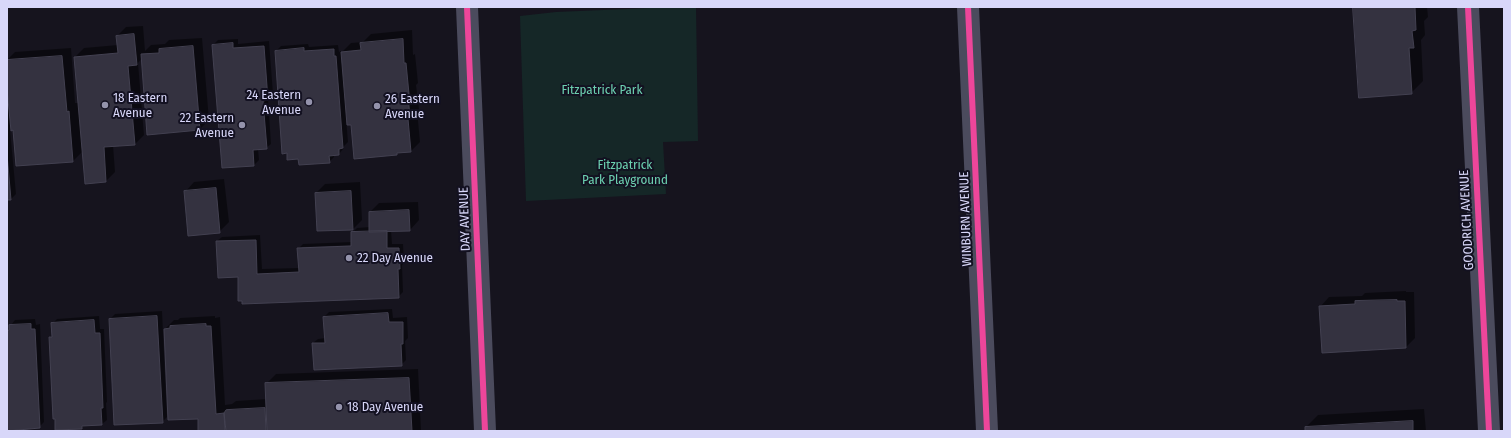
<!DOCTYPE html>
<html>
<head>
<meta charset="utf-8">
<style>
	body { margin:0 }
	#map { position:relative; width:1511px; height:438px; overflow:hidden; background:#16141e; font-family:"Fira Sans Condensed",sans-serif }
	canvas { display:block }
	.frame { position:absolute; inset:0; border:8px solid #d8d7f9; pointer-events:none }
</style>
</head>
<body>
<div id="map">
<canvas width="1511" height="438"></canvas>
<div class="frame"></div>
</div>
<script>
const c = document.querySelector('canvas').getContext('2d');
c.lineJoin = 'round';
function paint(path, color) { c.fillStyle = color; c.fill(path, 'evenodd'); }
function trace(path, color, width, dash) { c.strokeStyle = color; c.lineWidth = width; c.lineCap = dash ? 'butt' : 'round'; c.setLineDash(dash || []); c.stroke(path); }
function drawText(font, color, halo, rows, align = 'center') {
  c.font = font + ' "Fira Sans Condensed",sans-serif'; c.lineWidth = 4; c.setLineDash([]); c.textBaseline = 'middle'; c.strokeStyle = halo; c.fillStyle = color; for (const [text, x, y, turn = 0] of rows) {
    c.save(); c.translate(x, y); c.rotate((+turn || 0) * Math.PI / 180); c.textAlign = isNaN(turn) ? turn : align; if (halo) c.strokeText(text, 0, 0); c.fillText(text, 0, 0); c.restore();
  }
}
paint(new Path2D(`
	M674,7H696L698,141L663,142L666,194L526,201L520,16L556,12Z`), '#152727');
paint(new Path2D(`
	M1354,7H1427L1428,17L1424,21L1425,35L1421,40L1423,81L1411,93Z
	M143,26L145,51L151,45L165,44L169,40L202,38L209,120L200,129L148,134L142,58L138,63L144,135L135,144L113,145L115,172L106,181L86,183L83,151L73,161L14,129L10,130L16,194L11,199H7V60L15,52L71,48L75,103H79L75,57L84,48L118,45L117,36L126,27Z
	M412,30L413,55L415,54L418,83L416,85L419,109L417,110L420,142L411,151L399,152L396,154L352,124L348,118H346L348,142L343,147V149L339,154L334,155V157L329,162L276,51L281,46L308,44L309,47L338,45L339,52L341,51V53L351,43L363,42L371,34Z
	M238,39V44L269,41L273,94L268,99L271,144L266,148L258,149L259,160L254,165L223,167L213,45L218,40Z
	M224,179L229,222L219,232L185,192L194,182Z
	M360,182L362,220L353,229L316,193L325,184Z
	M418,202L419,220L410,230H391L392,244H403L404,263L402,265L403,292L398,297L239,276L217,241L222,237L260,235L262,269L299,268L298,249L303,244L352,242V233L357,228L370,227V212L379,203ZM356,245V247L302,249V247Z
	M1406,291V292H1414L1415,338L1406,347L1320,307L1329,297L1362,296L1365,293Z
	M392,309L393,318L407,317L408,338L405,341L406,360L401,365L313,343L318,339L326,338L324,317L329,312Z
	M162,311L167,417L162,422L115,424L110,319L115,314Z
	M99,316L100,329H104L107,402L106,403L107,420L102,424L84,425L82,428L50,337L53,334L52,324L57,319Z
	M215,316V318L220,317L225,405L232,404L236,401L267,399L266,384L276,374L418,369L421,430L419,431H199V418L165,329L174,320H178L180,318Z
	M35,319L36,325L40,324L44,422L39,427L21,428L18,430L7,431V330L15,320Z
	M1424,409L1426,431H1306V427L1318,415Z`), '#0007');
const building = new Path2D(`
	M1353,7H1415L1416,30L1412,31L1414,48H1409L1412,94L1359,98Z
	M134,34L137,65L128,66L135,145L104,147L106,182L85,184L74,57L118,53L116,36Z
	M403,39L404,63H406L409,94H408L410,119H408L411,152L397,153V155L354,159L351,125H347L341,52L361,50L360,43Z
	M233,43V48L264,46L268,100L263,101L267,149L253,150L254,166L222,168L212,45Z
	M193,46L200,130L147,135L141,54L159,53V49Z
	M304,48V51L334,49V56H336L343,148L339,149V155L329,156L330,163L299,165L298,159L287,160V153L282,154L275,51Z
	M62,56L67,112L69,111L73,162L16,166L13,130L11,131L7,89V60Z
	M7,154L11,200H7Z
	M216,188L220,233L188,236L184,191Z
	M351,191L353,230L317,231L315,193Z
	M409,210L410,231L369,232V212Z
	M387,231V248H399L400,269H398L399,298L242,304V301H238V277L218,278L216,241L256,240L257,274L299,272L297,248L351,246V232Z
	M1397,300V301H1405L1406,348L1322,353L1319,306L1355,304V301Z
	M388,313L389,322H403V344H401L402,366L314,370L312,343H325L323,317Z
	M157,316L163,423L114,425L109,319Z
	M94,320L95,333H100L103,408H101L102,425L82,426V429L55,430V419H53L49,337H52L51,323Z
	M31,324V329H35L40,428L7,431V331L9,330V325Z
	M206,324V326H211L216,414L224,413L225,431H198V419L168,420L164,329L170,328V326Z
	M409,378L412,431H267L265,383Z
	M265,408L266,431H226L224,413L226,410Z
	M1413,421V431H1305V427Z`);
paint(building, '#343240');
trace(building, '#434151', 1);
trace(new Path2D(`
	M968,7L987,431
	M1468,7L1489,431`), '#4b4b5d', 22);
trace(new Path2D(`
	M467,7L485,431`), '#4b4b5d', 22);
trace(new Path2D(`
	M467,7L485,431
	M968,7L987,431
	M1468,7L1489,431`), '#ed469a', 6);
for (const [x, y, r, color] of [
	[309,102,4,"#9493ac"],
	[105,105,4,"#9493ac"],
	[377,106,4,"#9493ac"],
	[242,125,4,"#9493ac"],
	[349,258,4,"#9493ac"],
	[339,407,4,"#9493ac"]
]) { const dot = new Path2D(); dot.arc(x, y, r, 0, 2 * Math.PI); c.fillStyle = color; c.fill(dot); trace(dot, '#131121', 1.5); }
drawText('13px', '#6cd0b0', '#131121', [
	["Fitzpatrick Park",602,90],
	["Fitzpatrick",625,165],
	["Park Playground",625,180]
]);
drawText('13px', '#d8d7f9', '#131121', [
	["24 Eastern",301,95,"right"],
	["Avenue",301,110,"right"],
	["18 Eastern",113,98],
	["Avenue",113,113],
	["26 Eastern",385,99],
	["Avenue",385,114],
	["22 Eastern",234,118,"right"],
	["Avenue",234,133,"right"],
	["22 Day Avenue",357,258],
	["18 Day Avenue",347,407]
], 'left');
drawText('13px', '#d8d7f9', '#131121', [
	["DAY AVENUE",465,219,-92],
	["WINBURN AVENUE",966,219,-92],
	["GOODRICH AVENUE",1467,220,-93]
]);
</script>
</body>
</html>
